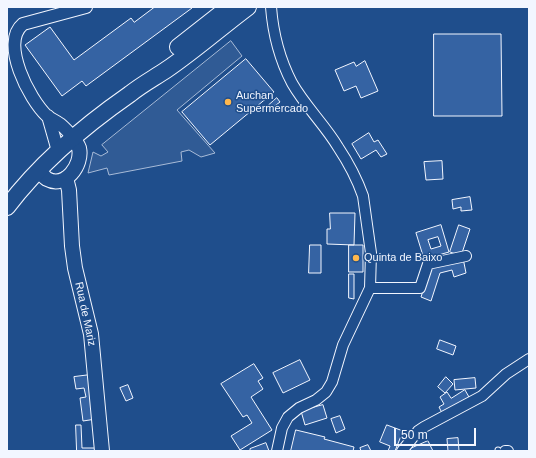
<!DOCTYPE html>
<html>
<head>
<meta charset="utf-8">
<style>
	body { margin:0 }
	#map { position:relative; width:536px; height:458px; overflow:hidden; background:#1f4e8c; font-family:Arial,sans-serif }
	canvas { display:block }
	.frame { position:absolute; inset:0; border:8px solid #f2f6ff; pointer-events:none }
	.scale { position:absolute; left:394px; top:428px; width:82px; height:18px; box-sizing:border-box; border:2px solid #f2f6ff; border-top:0; padding-left:5px; font-size:12px; line-height:14px; white-space:nowrap; color:#f2f6ff; -webkit-text-stroke:3px #1f4e8c; paint-order:stroke }
</style>
</head>
<body>
<div id="map">
<canvas width="536" height="458"></canvas>
<div class="frame"></div>
<div class="scale">50 m</div>
</div>
<script>
const c = document.querySelector('canvas').getContext('2d');
c.lineJoin = 'round';
function paint(path, color) { c.fillStyle = color; c.fill(path, 'evenodd'); }
function trace(path, color, width, dash) { c.strokeStyle = color; c.lineWidth = width; c.lineCap = dash ? 'butt' : 'round'; c.setLineDash(dash || []); c.stroke(path); }
function drawText(font, color, halo, rows, align = 'center') {
  c.font = font + ' Arial,sans-serif'; c.lineWidth = 3; c.setLineDash([]); c.textBaseline = 'middle'; c.strokeStyle = halo; c.fillStyle = color; for (const [text, x, y, turn = 0] of rows) {
    c.save(); c.translate(x, y); c.rotate((+turn || 0) * Math.PI / 180); c.textAlign = isNaN(turn) ? turn : align; if (halo) c.strokeText(text, 0, 0); c.fillText(text, 0, 0); c.restore();
  }
}
const built = new Path2D(`
	M231,41L242,56L177,110L215,153L201,157L189,150L181,152L182,161L109,175L107,168L88,173L93,152L101,156L108,152L102,145Z`);
paint(built, '#305b95');
trace(built, '#a8bbd7', 1);
const building = new Path2D(`
	M155,7H191L192,8L86,86L82,81L62,96L25,45L50,27L74,60L131,18L134,22Z
	M434,34H501L502,116H434Z
	M246,59L274,92L210,145L182,112Z
	M365,61L378,91L361,98L356,86L344,91L335,70L354,62L356,66Z
	M277,98L280,102L272,108L269,105Z
	M369,133L374,142L378,140L387,154L381,157L376,150L361,159L352,144Z
	M442,161L443,179L426,180L424,162Z
	M470,197L472,210L461,211V207L453,209L452,200Z
	M330,213H355L354,245L327,244V229H330Z
	M441,225L449,252L424,259L416,233ZM438,237L441,246L431,249L428,240Z
	M459,225L470,229L461,256L450,252Z
	M310,245H321V273H309Z
	M349,245H363V272H349Z
	M463,258L466,273L454,277L452,270L440,273L431,301L421,297L431,266Z
	M349,274H354V299L349,298Z
	M440,340L456,346L453,355L437,349Z
	M300,360L310,380L283,393L273,373Z
	M254,364L263,378L258,381L263,389L251,397L272,430L240,450L231,436L252,423L247,415L243,417L221,384Z
	M90,375L96,419L83,421L80,398L86,397L84,388L76,389L74,377Z
	M446,377L453,384L445,393L438,387Z
	M475,378L476,388L455,390L454,380Z
	M128,385L133,398L126,401L120,388Z
	M465,390L469,397L442,413L439,407L444,404L440,397L447,392L451,398Z
	M323,405L327,418L305,425L301,411Z
	M340,416L345,429L336,433L331,419Z
	M76,425H81L82,448H95V451H77Z
	M387,425L403,431L395,451H388L390,446L380,442Z
	M296,430L325,437L324,439L354,447L353,451H291Z
	M458,438L459,451H448L447,439Z
	M428,441L433,451H411L410,449Z
	M266,443L269,451H250V449Z
	M368,445L371,451H361L360,448Z`);
paint(building, '#3563a3');
trace(building, '#f2f6ff', 1);
const service = new Path2D(`
	M498,451V450`);
const minor = new Path2D(`
	M271,7C273,33 280,60 292,83C305,106 325,125 338,147C348,162 357,179 363,196L371,253L370,288L343,345L332,382L326,392L316,400L299,408L288,417L282,428L277,451
	M370,288H420L428,264L466,256
	M402,451L418,431L424,427L482,396L506,374L529,359
	M505,451H508`);
const tertiary = new Path2D(`
	M48,116L58,151
	M73,137C69,133 65,128 60,124C56,121 51,119 47,116C29,99 0,43 23,24L86,7`);
const secondary = new Path2D(`
	M39,170C41,173 44,177 47,179C65,189 83,165 79,148C78,145 75,141 73,137
	M66,178L69,190L72,246L75,268L91,334L102,451`);
const primary = new Path2D(`
	M178,47L229,7
	M7,207C41,162 84,126 130,94C141,85 154,78 166,70C194,51 220,28 248,7`);
trace(service, '#f2f6ff', 7);
trace(minor, '#f2f6ff', 12);
trace(tertiary, '#f2f6ff', 14);
trace(secondary, '#f2f6ff', 16);
trace(primary, '#f2f6ff', 18);
trace(service, '#1f4e8c', 5);
trace(minor, '#1f4e8c', 10);
trace(tertiary, '#1f4e8c', 12);
trace(secondary, '#1f4e8c', 14);
trace(primary, '#1f4e8c', 16);
for (const [x, y, r, color] of [
	[228,102,4,"#ffb74d"],
	[356,258,4,"#ffb74d"]
]) { const dot = new Path2D(); dot.arc(x, y, r, 0, 2 * Math.PI); c.fillStyle = color; c.fill(dot); trace(dot, '#1f4e8c', 1.5); }
drawText('11px', '#f2f6ff', '#1f4e8c', [
	["Auchan",236,96],
	["Supermercado",236,109],
	["Quinta de Baixo",364,258]
], 'left');
drawText('11px', '#f2f6ff', '#1f4e8c', [
	["Rua de Mariz",85,314,78]
]);
</script>
</body>
</html>
